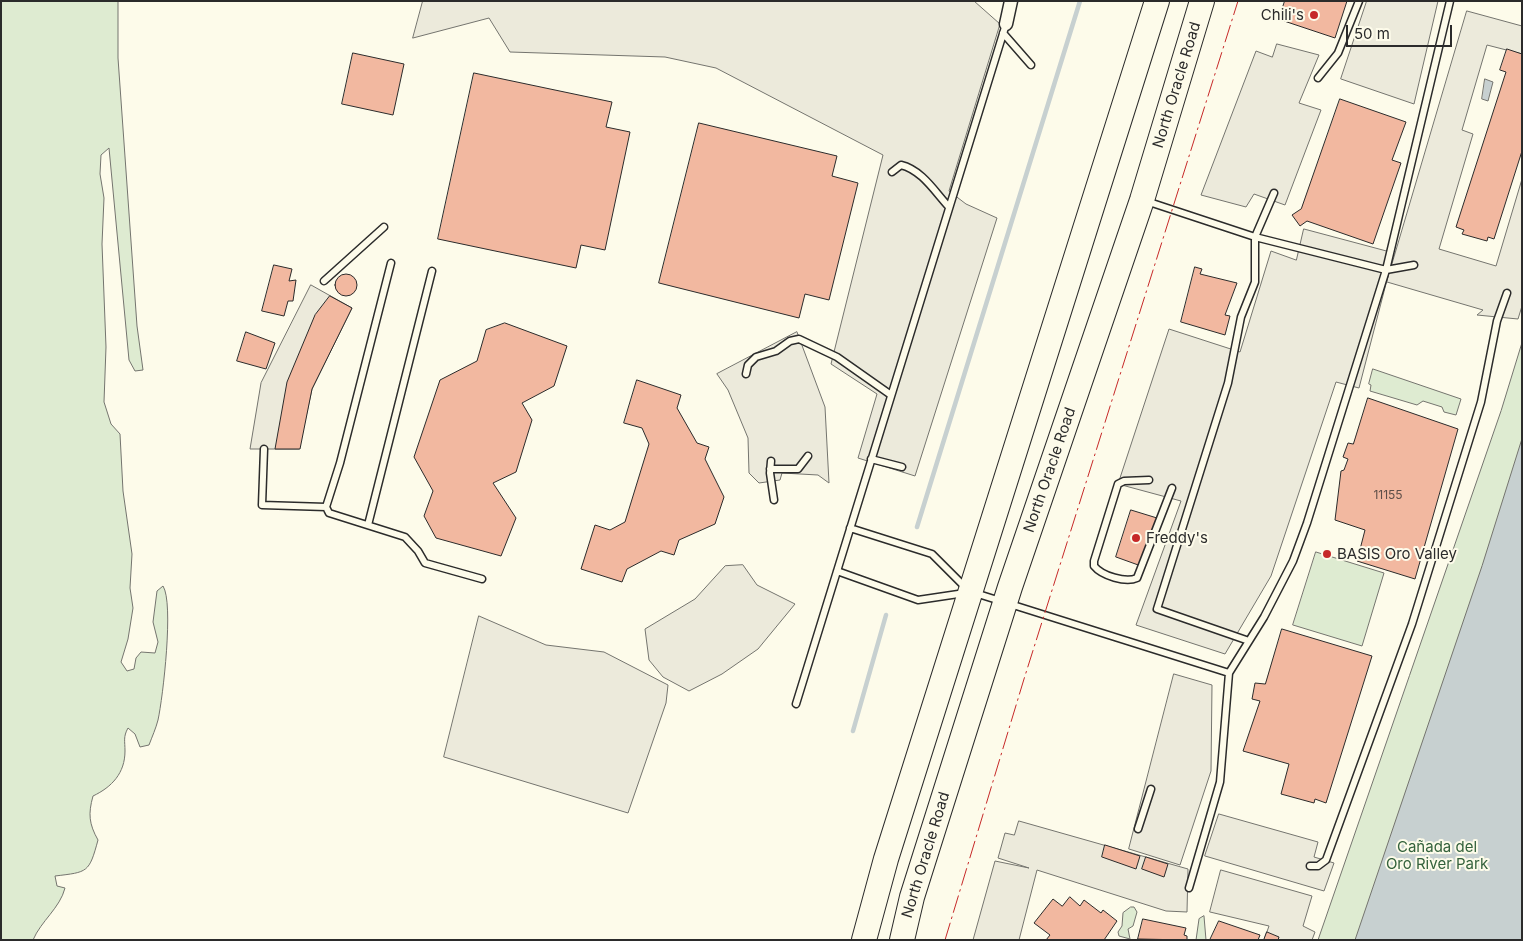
<!DOCTYPE html>
<html>
<head>
<meta charset="utf-8">
<style>
	body { margin:0 }
	#map { position:relative; width:1523px; height:941px; overflow:hidden; background:#fdfbea; font-family:Inter,sans-serif }
	canvas { display:block }
	.frame { position:absolute; inset:0; border:2px solid #2b2b2b; pointer-events:none }
	.scale { position:absolute; left:1346px; top:25px; width:106px; height:22px; box-sizing:border-box; border:2px solid #2b2b2b; border-top:0; padding-left:6px; font-size:15px; line-height:18px; white-space:nowrap; color:#2b2b2b; -webkit-text-stroke:4px #fdfbea; paint-order:stroke }
</style>
</head>
<body>
<div id="map">
<canvas width="1523" height="941"></canvas>
<div class="frame"></div>
<div class="scale">50 m</div>
</div>
<script>
const c = document.querySelector('canvas').getContext('2d');
c.lineJoin = 'round';
function paint(path, color) { c.fillStyle = color; c.fill(path, 'evenodd'); }
function trace(path, color, width, dash) { c.strokeStyle = color; c.lineWidth = width; c.lineCap = dash ? 'butt' : 'round'; c.setLineDash(dash || []); c.stroke(path); }
function drawText(font, color, halo, rows, align = 'center') {
  c.font = font + ' Inter,sans-serif'; c.lineWidth = 4; c.setLineDash([]); c.textBaseline = 'middle'; c.strokeStyle = halo; c.fillStyle = color; for (const [text, x, y, turn = 0] of rows) {
    c.save(); c.translate(x, y); c.rotate((+turn || 0) * Math.PI / 180); c.textAlign = isNaN(turn) ? turn : align; if (halo) c.strokeText(text, 0, 0); c.fillText(text, 0, 0); c.restore();
  }
}
const green = new Path2D(`
	M1,1H118V58L137,326L143,370L135,371L129,360L109,148L101,155L100,174L104,198L102,244L106,347L104,402L111,424L120,434L123,491L132,554L130,588L133,608L128,639L121,662L127,671L134,669L136,658L141,652L155,653L158,642L153,622L157,591L163,586C174,603 163,697 158,720C156,728 152,737 149,745L140,747L135,734L128,728C123,737 125,741 125,751C125,773 112,787 93,796C88,814 89,824 98,840C89,873 88,872 55,876L57,886L65,888C60,908 41,921 33,940H1Z
	M1522,343V940H1318L1501,411Z
	M1373,369L1461,399L1456,415L1444,412L1442,407L1423,401L1417,405L1370,391L1371,385L1369,384Z
	M1316,552L1384,573L1362,646L1293,625Z
	M1131,907H1134L1137,912L1133,926L1128,929L1130,939L1119,936L1118,932L1122,926L1123,913Z
	M1204,916L1206,940H1196L1199,919Z`);
paint(green, '#deebd1');
trace(green, '#74746e', 1);
const parking = new Path2D(`
	M423,1H974L1000,24L949,191L966,204L997,218L915,476L858,458L877,394L831,364L883,155L716,68L665,57L510,52L489,18L413,38Z
	M1367,1H1438L1414,104L1341,79Z
	M1467,11L1522,26V54L1487,45L1462,130L1473,134L1439,249L1496,266L1522,179V306L1518,319L1477,315L1483,310L1387,282Z
	M1277,44L1319,55L1299,103L1321,110L1285,205L1254,194L1246,207L1201,195L1256,51L1272,57Z
	M1304,229L1394,253L1359,388L1336,382L1271,576L1225,654L1136,625L1181,501L1118,484L1169,329L1240,352L1271,251L1296,260Z
	M311,285L352,308L312,389L299,449H250L261,383Z
	M797,332L825,407L829,483L818,475L782,473L780,480L759,483L749,473L748,438L728,390L717,374Z
	M743,565L757,585L795,604L758,649L722,674L689,691L663,677L649,660L645,629L695,599L725,566Z
	M479,616L546,645L604,652L668,685L666,703L628,813L444,757Z
	M1174,674L1212,685L1211,771L1180,865L1129,849Z
	M1219,814L1318,842L1314,857L1334,863L1324,891L1205,856Z
	M1019,821L1188,869L1187,912L1166,911L1037,870L1019,940H973L995,861L1029,868L998,858L1005,833L1014,835Z
	M1221,870L1312,896L1303,926L1315,932L1312,940H1264L1269,926L1210,912Z`);
paint(parking, '#eceadb');
trace(parking, '#74746e', 1);
const water = new Path2D(`
	M1485,79L1493,82L1488,101L1482,99Z
	M1522,439V940H1355L1482,566Z`);
paint(water, '#c7d0d0');
trace(water, '#74746e', 1);
trace(new Path2D(`
	M917,527L1080,1
	M853,731L886,615`), '#c7d0d0', 4.5);
const building = new Path2D(`
	M1285,1H1347L1335,38L1284,21L1288,9L1283,7Z
	M1507,49L1522,54V151L1494,239L1488,237L1487,241L1462,234L1464,230L1456,227L1506,72L1500,70Z
	M353,53L404,64L393,115L342,104Z
	M474,73L612,102L606,127L630,132L605,250L581,245L576,268L438,239Z
	M1340,99L1406,122L1392,160L1401,163L1373,244L1307,221L1300,226L1292,215L1301,209Z
	M699,123L837,156L832,176L858,183L829,300L805,294L799,318L659,283Z
	M274,265L292,269L289,281L296,280L293,301H288L284,316L262,311Z
	M1195,267L1202,269L1200,274L1237,283L1225,315L1230,316L1225,335L1181,322Z
	M335 285a11 11 0 1 1 22 0a11 11 0 1 1-22 0Z
	M330,296L352,308L312,389L300,449H275L287,382L315,315Z
	M505,323L567,346L554,386L522,403L532,420L516,472L493,483L516,518L501,556L436,538L424,516L433,491L414,457L440,380L477,361L486,330Z
	M246,332L275,343L266,369L237,361Z
	M637,380L681,395L677,408L697,443L709,447L705,459L724,497L715,524L679,540L674,555L661,551L627,569L622,582L581,569L595,525L610,530L625,522L649,444L642,428L624,423Z
	M1368,398L1458,429L1415,579L1357,561L1365,530L1335,520L1341,471L1344,470L1348,459L1343,457L1348,443L1353,444Z
	M1131,510L1157,518L1141,566L1116,557Z
	M1282,629L1372,656L1326,803L1315,799L1314,803L1281,794L1289,764L1243,751L1260,701L1252,699L1255,683L1265,684Z
	M1105,845L1140,856L1136,869L1102,857Z
	M1146,857L1168,864L1164,877L1142,869Z
	M1070,897L1080,906L1084,900L1101,913L1103,910L1117,921L1104,940H1046L1050,935L1034,923L1053,899L1062,906Z
	M1143,919L1186,928L1184,935L1187,936V940L1138,939Z
	M1219,921L1260,935L1258,940H1210Z
	M1267,932L1279,937L1278,940H1264Z`);
paint(building, '#f2b8a0');
trace(building, '#2b2b2b', 1);
const lane = new Path2D(`
	M1003,33L1031,65
	M1318,78L1338,53L1359,1
	M892,172L901,165C922,170 935,192 949,207
	M1146,201L1255,237L1386,270L1414,265
	M391,263L340,463L326,507L329,513L405,537L418,551L425,563L482,579
	M324,281L384,227
	M746,374L748,365L756,357L776,351L790,341L799,339L837,357L891,395
	M264,449L262,505L326,507
	M871,459L902,467
	M771,461L770,473L774,500
	M770,469H798L808,456
	M1149,480L1124,481L1118,484L1094,561V566C1102,576 1126,583 1137,578L1172,488
	M368,525L432,271
	M850,528L932,554L966,588
	M837,571L918,600L965,593
	M975,593L1229,673
	M1249,641L1157,609L1228,383L1241,317L1255,282V237L1274,193
	M796,704L1006,24
	M1138,829L1151,789
	M1310,866H1318L1326,860L1412,624L1481,402L1497,321L1507,293
	M1189,888L1220,782L1229,673L1264,617L1293,561L1307,523L1386,270L1450,1`);
const street = new Path2D(`
	M1006,24L1011,1`);
const highway = new Path2D(`
	M864,940L886,859L1157,1
	M902,940L912,897L1010,587L1142,200L1202,1`);
trace(lane, '#2b2b2b', 9);
trace(street, '#2b2b2b', 15);
trace(highway, '#2b2b2b', 26);
trace(lane, '#fdfbea', 6);
trace(street, '#fdfbea', 12);
trace(highway, '#fdfbea', 24);
trace(new Path2D(`
	M945,940L1024,679L1238,1`), '#c62828', 1, [18, 4, 2.5, 4]);
for (const [x, y, r, color] of [
	[1314,15,5,"#c62828"],
	[1136,538,5,"#c62828"],
	[1327,554,5,"#c62828"]
]) { const dot = new Path2D(); dot.arc(x, y, r, 0, 2 * Math.PI); c.fillStyle = color; c.fill(dot); trace(dot, '#fdfbea', 2); }
drawText('12px', '#5d4e48', null, [
	["11155",1388,495]
]);
drawText('15px', '#2b2b2b', '#fdfbea', [
	["Chili's",1304,15,"right"],
	["Freddy's",1146,538],
	["BASIS Oro Valley",1337,554]
], 'left');
drawText('15px', '#2b2b2b', '#fdfbea', [
	["North Oracle Road",1177,85,-73],
	["North Oracle Road",1050,470,-71],
	["North Oracle Road",926,855,-73]
]);
drawText('15px', '#34623c', '#fdfbea', [
	["Cañada del",1437,847],
	["Oro River Park",1437,864]
]);
</script>
</body>
</html>
